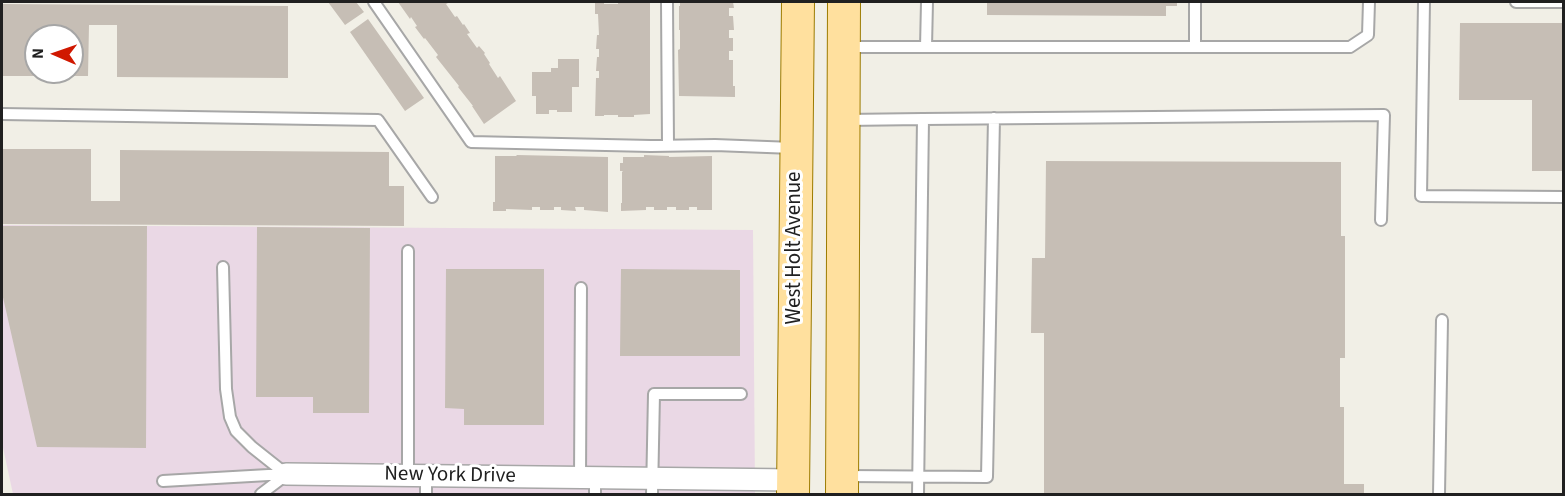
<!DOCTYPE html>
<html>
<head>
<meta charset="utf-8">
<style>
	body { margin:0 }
	#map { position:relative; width:1565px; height:496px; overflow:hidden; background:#f1efe6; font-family:"Source Sans 3",sans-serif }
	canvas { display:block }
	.frame { position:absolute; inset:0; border:3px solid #202020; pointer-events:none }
	.north { position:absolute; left:24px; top:24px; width:60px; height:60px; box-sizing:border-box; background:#fff; border:2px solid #a6a6a6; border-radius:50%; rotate:272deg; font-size:16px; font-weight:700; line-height:24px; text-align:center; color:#202020 }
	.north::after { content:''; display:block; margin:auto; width:21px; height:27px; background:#d01800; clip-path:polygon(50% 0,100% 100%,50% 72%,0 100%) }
</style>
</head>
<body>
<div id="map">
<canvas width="1565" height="496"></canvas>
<div class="frame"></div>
<div class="north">N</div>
</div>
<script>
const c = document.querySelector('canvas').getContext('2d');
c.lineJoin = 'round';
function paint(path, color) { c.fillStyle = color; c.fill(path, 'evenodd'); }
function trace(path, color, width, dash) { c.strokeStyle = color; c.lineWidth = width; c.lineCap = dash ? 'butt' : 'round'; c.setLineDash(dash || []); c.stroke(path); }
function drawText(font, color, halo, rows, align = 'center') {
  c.font = font + ' "Source Sans 3",sans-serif'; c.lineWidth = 6; c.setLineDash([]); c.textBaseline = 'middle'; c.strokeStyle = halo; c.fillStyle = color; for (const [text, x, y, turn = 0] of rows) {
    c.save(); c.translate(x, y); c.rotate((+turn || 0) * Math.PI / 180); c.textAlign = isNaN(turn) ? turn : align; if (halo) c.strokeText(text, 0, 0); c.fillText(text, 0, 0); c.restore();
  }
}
paint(new Path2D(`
	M2,225L753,230L755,494H13L2,443Z`), '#ead8e5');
paint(new Path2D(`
	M328,2H356L364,12L345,25Z
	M398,2H450L446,4L455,17L457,16L463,25L464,24L470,33L467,34L477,48L479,46L485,53L484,54L490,63L489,64L498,78L500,76L516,101L484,124L472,106H473L458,87L459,86L436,57L438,55L425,38L424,39L415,27L417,26L411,17L410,19Z
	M595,2H604V4H618V3L626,2H650V114L634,115V117H618V115H604V116H595L596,78H599V71H596L597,57H599V49H596L597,35H599L598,14H595Z
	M680,2H733L734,8H729V16H733L734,30H729V38H733V51H729V60H733V86H735V97L679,96L678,50L680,49V30H679V6H680Z
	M987,2H1177V6H1166V16L987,15Z
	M2,4L288,6V78L117,77V25H89L88,76H2ZM36,36H72V72H36Z
	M368,19L424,98L405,111L350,32Z
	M1460,23H1564V171H1532V100H1459Z
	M558,59H579V87H572V112H557V110H549V114H536V96H532V72H551V68H558Z
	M2,149H91V201H120V150L389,152V186H404V226L2,224Z
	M517,155L608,157V212L584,210V207H575L576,211L561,210V207H554V210H540V207H532V210L506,209V211H493V202H495V156H516Z
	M644,155L669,156V157L712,156V210H697V207H689V210H676V207H667V210H654V207H646V210L621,211V203H622V172L623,171H620V163H623V157H644Z
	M1046,161L1341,162V236H1345V358H1340V407H1344V484H1364V494H1044V333H1031L1032,258H1045Z
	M2,226H147L146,448L37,447L2,293Z
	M257,227L370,228L369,413H313V397H256Z
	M446,269H544V425H464V409L445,408Z
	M621,269L740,270V356H620Z`), '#c6beb5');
const lane = new Path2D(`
	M374,2L471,142L651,146L715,145L793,148
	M667,2L668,145
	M1195,2V47
	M1424,2L1421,196L1564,197
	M1516,2H1564
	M847,47H1350L1368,35L1369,2
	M926,47L927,2
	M2,114L378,120L432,197
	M845,120L923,119
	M223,267L226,389L230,417L236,431L252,447L286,474
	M408,476V251
	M846,476L987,477L994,118
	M580,478L581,288
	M163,481L286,474
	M261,494L286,475
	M426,494V476
	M595,494V477
	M652,494L654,394H741
	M918,494L923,119L1384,115L1381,220
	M1439,494L1442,320`);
const street = new Path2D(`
	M286,474L793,480`);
const primary = new Path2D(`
	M793,494L798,2
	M842,494L844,2`);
trace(lane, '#a7a7a7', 14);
trace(street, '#a7a7a7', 24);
trace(primary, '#9c7b00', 34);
trace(lane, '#fff', 10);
trace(street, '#fff', 21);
trace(primary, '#ffe09e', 32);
drawText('21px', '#202020', '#fff', [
	["West Holt Avenue",795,248,-90],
	["New York Drive",450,476,1]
]);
</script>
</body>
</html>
